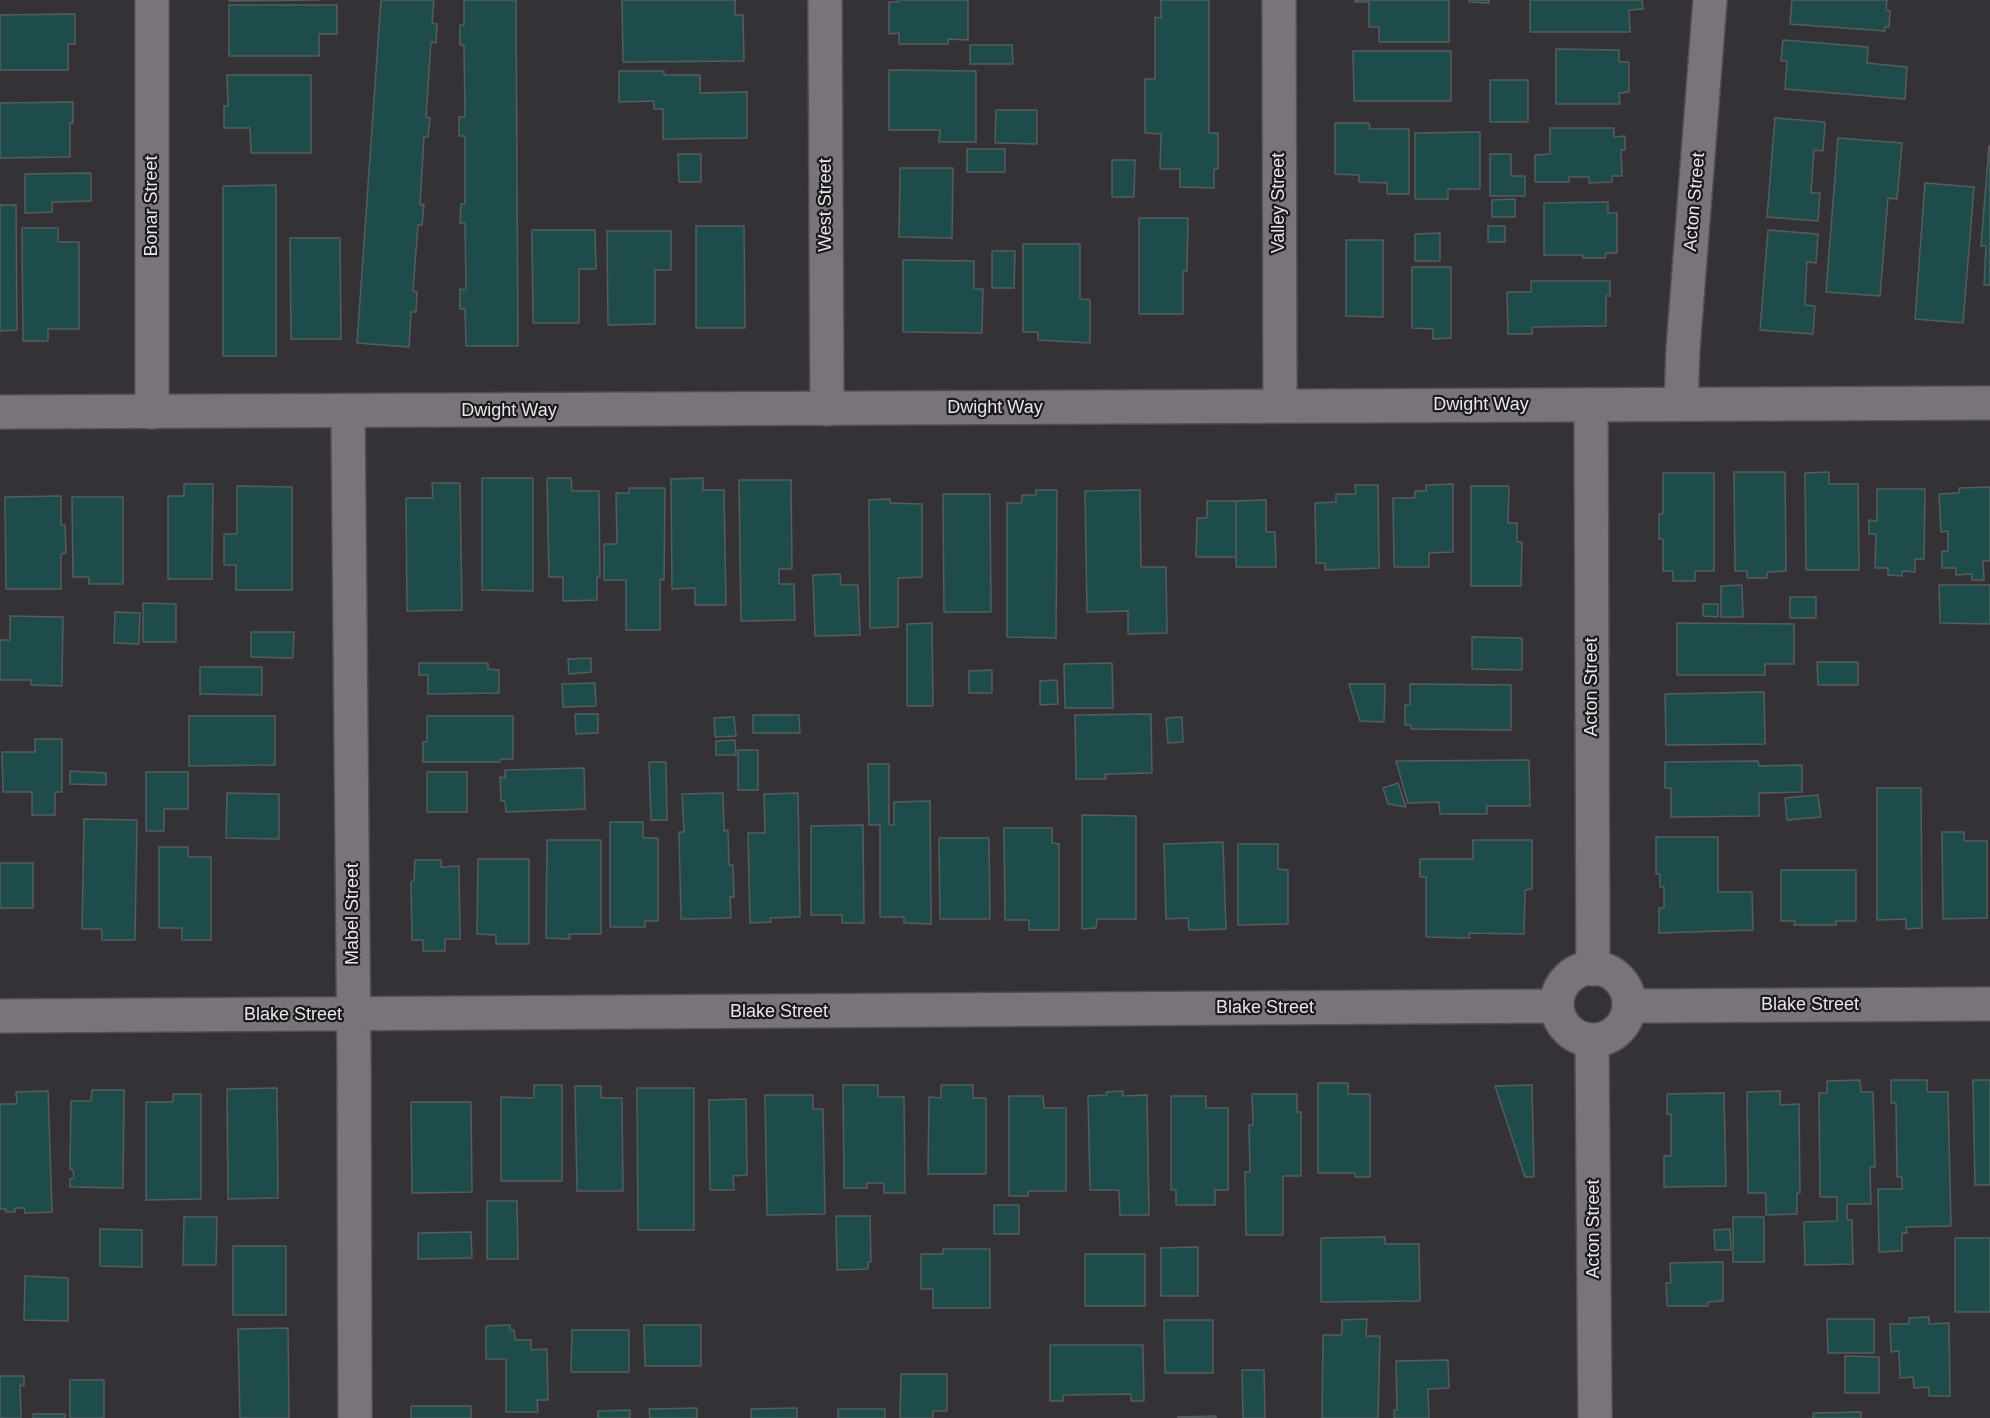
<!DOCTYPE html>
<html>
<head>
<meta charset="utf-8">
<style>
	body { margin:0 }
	canvas { display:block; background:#353237 }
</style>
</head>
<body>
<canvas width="1990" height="1418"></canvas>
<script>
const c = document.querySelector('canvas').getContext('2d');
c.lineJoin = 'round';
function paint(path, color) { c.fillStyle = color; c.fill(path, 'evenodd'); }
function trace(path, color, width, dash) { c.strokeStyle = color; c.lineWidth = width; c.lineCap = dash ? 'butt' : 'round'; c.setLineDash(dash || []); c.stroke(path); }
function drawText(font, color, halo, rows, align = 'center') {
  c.font = font + ' Helvetica,sans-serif'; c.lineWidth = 4.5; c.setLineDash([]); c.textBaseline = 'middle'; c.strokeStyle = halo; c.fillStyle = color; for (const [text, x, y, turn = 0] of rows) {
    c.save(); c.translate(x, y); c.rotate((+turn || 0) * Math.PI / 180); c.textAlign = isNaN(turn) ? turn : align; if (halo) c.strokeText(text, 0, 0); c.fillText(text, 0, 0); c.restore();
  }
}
const building = new Path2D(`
	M229,0H319L229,1Z
	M381,0H434L432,23L437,24L436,43L431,42L426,117L430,118L428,137H424L420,205L424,204L422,225H418L413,291L417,292L416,312H411L409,347L357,343Z
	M464,0H516L518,346H466L465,309H460V289L466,290L465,223H460L461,204H465V136H459V117H465L464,45H460V25H464Z
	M622,0H735V15H743L744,61L623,62Z
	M898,0H968V40L948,39V44H899V33L889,34V2H898Z
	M1161,0H1209V133H1218V169H1214V188L1180,187V169H1160L1161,134L1145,133V79H1155V17L1161,18Z
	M1355,0H1449V42H1379V27H1369V2H1355Z
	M1469,0H1489V3L1469,2Z
	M1530,0H1642L1643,9L1629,10L1630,32H1530Z
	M1792,0H1887L1886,10L1890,11L1889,27H1885V31L1790,24Z
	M229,5H337V34H319V56H229Z
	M75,14V44H68V70H0V15Z
	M1783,40L1868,47L1867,63L1907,67L1905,99L1785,89L1787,61H1781Z
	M970,45H1012L1013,64H970Z
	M1556,49L1619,50V62H1629V92L1619,93L1620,104H1556Z
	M1353,51H1451V101H1354Z
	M889,70L976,71V142H939L940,130H889Z
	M619,71H664V75H700V93L747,92V138L663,139V109H654V101L619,102Z
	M227,75H311V153H251L250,128H224V106H228Z
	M1490,80H1528V122H1490Z
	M73,102V123H70V157L0,158V103Z
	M996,110H1037V144L995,143Z
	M1775,118L1825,122L1823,151L1814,150L1811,193H1820L1818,221L1767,217Z
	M1335,123H1369L1370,129H1409V194H1387V183L1359,182V175L1335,174Z
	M1550,128H1614V137L1625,136V150H1621L1622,176H1612V182L1589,183V177H1569V182H1535V155L1550,154Z
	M1480,132V189H1448V199H1415V133Z
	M1838,138L1902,143L1897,199L1888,198L1880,296L1826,292Z
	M1989,146H1990V285H1984L1986,246H1981Z
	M967,149H1005V172H967Z
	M678,154H701V182H679Z
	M1490,154H1511V176H1525V196H1490Z
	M1112,160H1135L1134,197H1112Z
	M900,168H953L952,238L899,237Z
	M91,173V201L52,202V212L25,213V174Z
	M1925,183L1974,187L1963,323L1915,319Z
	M276,185V356H223V186Z
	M1515,199V217H1492V200Z
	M1608,202V213H1617V253H1606L1605,258H1583V255H1544V203Z
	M0,205H16L17,330L0,331Z
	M1139,218H1188L1187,271H1183V314H1139Z
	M696,226H744L745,328H696Z
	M1488,226H1505V242H1488Z
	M22,228H58V242H79V329H48V341H23Z
	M532,230H595L596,269H579V323H533Z
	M1768,230L1818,234L1816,263L1807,262L1805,305L1815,306L1813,334L1760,330Z
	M607,231H671V270H655V324L608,325Z
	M1440,233V261H1415V234Z
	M290,238H340L341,339H291Z
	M1346,240H1383V317L1346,316Z
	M1023,244H1080V299L1090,300V343L1038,340V332H1023Z
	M992,251H1015L1014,288H992Z
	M903,260L974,261V289H983L982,333L903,332Z
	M1412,267H1451V338L1433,339V329L1412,328Z
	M1531,281H1610V296H1606V326L1532,327V334H1508L1507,292H1531Z
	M1734,472H1785L1786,571L1767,572V578H1747V571H1735Z
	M1829,472V484H1858L1859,570H1806L1805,473Z
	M1663,473H1714V571H1695V581H1673V571H1663V539H1659V514H1663Z
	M482,478H533V591L482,590Z
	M547,478H571L572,491H599L600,577H597V600L563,601V577H549Z
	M703,478V490H724L726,605H695V588L672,589L671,479Z
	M739,480H791L792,569H779V584H794L795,620L741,621Z
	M432,483H460L462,610L407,611L406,498H433Z
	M184,484H213L212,579H168V496H184Z
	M1453,484V552L1429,553V567H1394L1393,498H1415V491H1426V485Z
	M1355,485H1378L1379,568L1325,570V563H1316L1315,503L1336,502V494H1356Z
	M237,486L292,487V590H236V565H224V534H237Z
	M1471,486H1509L1508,523H1517V542H1522L1521,586H1471Z
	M1990,487V561H1983L1984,580H1972V574L1956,575V568H1942V551H1948V531L1941,532L1939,494L1959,493V488Z
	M629,488H665L664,580L660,579V630H626V580H604V544H617L616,493H629Z
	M1877,489H1925L1924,559H1915V572L1902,571V576L1888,575V568H1875L1876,534H1869V520L1877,521Z
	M1036,490H1057L1056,638L1007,637V503H1022V495H1036Z
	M1140,490L1141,567H1166L1167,633L1128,634V611L1087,612L1085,491Z
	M943,494H990L991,612H944Z
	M61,496V525H65L66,553L61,554V589H6L5,497Z
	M72,497H123V584H89V577H73Z
	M890,499V503L922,504V577L898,578V627L870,628L869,500Z
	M1266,500V532H1275L1276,567H1236V501Z
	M1207,501H1236V557H1196L1197,518H1207Z
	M840,574L841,585H858L860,635L815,636L813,575Z
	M1742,585L1743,617H1721V586Z
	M1939,585H1990V624L1940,623Z
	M1790,597H1816V618H1790Z
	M143,603L176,604V642H143Z
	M1703,604H1718V617L1703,616Z
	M115,612L140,613L139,644L114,643Z
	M10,616L63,617L62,686L31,685V680H0V640H10Z
	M932,623L933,706H907V624Z
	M1677,623L1794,624V664H1765V675H1677Z
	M251,632H294L293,658L251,657Z
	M1472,637L1522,638V670L1472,669Z
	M591,658V672L569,674L568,659Z
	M1817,662H1858V685H1818Z
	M419,663H488V669L499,670V693L428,694V675H419Z
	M1112,663L1113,708H1065L1064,664Z
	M200,667H262V695L200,694Z
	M992,670V693H969V671Z
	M1057,680L1058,704L1040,705V681Z
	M595,683L596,706L563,707L562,684Z
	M1349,684H1385L1384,722L1360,721Z
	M1410,684L1511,685V730L1411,729V725H1405V705H1410Z
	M1764,692L1765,744L1666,745L1665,694Z
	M575,714H598V733L576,734Z
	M1151,714L1152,773L1105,774L1106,779H1076L1075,715Z
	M753,715H799L800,733H753Z
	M189,716H275V765L189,766Z
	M427,716H513V759H500V762H423V742H427Z
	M734,717L736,736L715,737L714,718Z
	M1182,717L1183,742L1168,743L1166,718Z
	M35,739H62V792H55V815H32V792H3L2,752H35Z
	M735,740L736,755H716V741Z
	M738,750H758V790H738Z
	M1529,760L1530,806H1487V814H1440L1439,802L1408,803L1396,761Z
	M1758,761L1759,766L1802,765V792L1759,793V816L1671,817V788H1665V762Z
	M649,762H666L667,820H651Z
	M868,764H889V825H894V802L930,801L931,924L904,923V917H880V825H869Z
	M584,768L585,809L506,812L505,801H501L500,777L505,778V770Z
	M70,771L106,773V785L70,784Z
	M146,772H188V809H164V831H146Z
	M427,772H467V812H427Z
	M1398,783L1406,807L1388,804L1383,788Z
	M1877,788H1921L1922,928L1906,929V919L1877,920Z
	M227,793L279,794V839L226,838Z
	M723,793L724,831L728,830L729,865H733L734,897H730L731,918L681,919L679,832H684L682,794Z
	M798,793L800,917L770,918L771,922L750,923L748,833H765L764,794Z
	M1818,795L1821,817L1787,820L1785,798Z
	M1082,815L1136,816V919H1097L1096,928L1082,929Z
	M84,819L137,820L135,940H102V929H82Z
	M610,822H643V838H658V921H645V927H610Z
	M863,825L864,923H842V915H811V826Z
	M1004,828H1052V843L1059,844V930H1029V920H1005Z
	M1942,832H1964V841H1987V918L1943,919Z
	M1656,837H1718V892H1752L1753,930L1659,933V908H1664V887H1660V874H1656Z
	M939,838H989L990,919H940Z
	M547,840H601V934H569L570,939L546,938Z
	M1473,840H1532V889L1525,890L1524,934L1469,933L1470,938L1426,937V877H1420V859H1473Z
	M1223,842L1226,929L1189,930L1188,918L1166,919L1164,844Z
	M1238,844H1278V869L1288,870V924L1238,925Z
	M159,847H188V857H211V940H182V928H159Z
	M478,859H529V944H496V935L477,934Z
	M415,860H441V867L459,866L460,939H445V951H423V940H412L411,882L414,881Z
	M0,863H33V908H0Z
	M1781,870H1856V921H1836V925H1794L1795,921H1781Z
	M1860,1080L1861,1092H1873L1875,1167H1870L1871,1204H1847V1220H1852L1853,1264L1805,1265L1804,1222L1837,1221V1197H1820L1819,1093H1827V1081Z
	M1891,1080H1927V1092H1948L1951,1226L1906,1227L1907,1233H1902V1251L1879,1252L1878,1189H1902V1177H1897L1896,1103H1891Z
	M1973,1080H1990V1185H1975Z
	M1318,1083H1348V1094H1370V1177H1355V1173H1318Z
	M534,1085H562V1181H501V1097L534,1098Z
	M843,1085H878V1097H904L905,1193H884V1183H867V1188H844Z
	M941,1085H973V1098H986V1174H928L929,1097L941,1098Z
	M1532,1085L1534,1177H1525L1495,1086Z
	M575,1086H601V1098H622L623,1191H577Z
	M277,1088L278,1198L228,1199L227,1089Z
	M637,1088H694V1230H638Z
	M92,1090H124L123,1188L70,1187V1179L74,1178L73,1170L70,1169L71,1101H91Z
	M48,1091L52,1212L25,1213L24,1208H15V1212H6V1209H0V1104H17L16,1092Z
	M1123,1091V1096L1147,1095L1149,1215H1120L1119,1190H1090L1088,1096L1107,1095L1106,1092Z
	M1780,1091V1105L1799,1104L1800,1193H1797V1214L1766,1215V1193H1748L1747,1092Z
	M1724,1093L1726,1186L1664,1187V1156H1671V1114H1667V1094Z
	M173,1094H201V1199L146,1200V1102H173Z
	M1252,1094H1297V1112H1301V1176H1283V1235H1246L1245,1172H1250L1249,1125H1253Z
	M765,1095H813V1109H823L825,1214L767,1215Z
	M1009,1096H1043L1044,1108H1066V1191H1028V1196H1009Z
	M1171,1096H1206V1108H1228V1190H1215V1205H1176V1190H1171Z
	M746,1099L747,1175L733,1176L734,1190H710L709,1100Z
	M411,1102H471L472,1192L412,1193Z
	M487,1201H517L518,1259H487Z
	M994,1205H1019V1234H994Z
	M836,1216H870L871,1262H868V1269L837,1270Z
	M184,1217H217L216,1265H183Z
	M1733,1217H1764V1262H1733Z
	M100,1229L142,1230V1267L100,1266Z
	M1730,1229L1731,1250H1715L1714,1230Z
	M471,1232L472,1258L418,1259V1233Z
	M1385,1237V1244H1419L1420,1301L1321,1302V1238Z
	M1955,1238H1990V1312H1955Z
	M233,1246H286V1315H233Z
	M1198,1247V1296H1161V1248Z
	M943,1249H990V1308H933V1289H921V1254H943Z
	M1085,1254H1145V1306H1085Z
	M1723,1262V1301L1708,1302V1306H1667L1666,1283H1671L1670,1263Z
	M25,1276L68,1278V1321L24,1320Z
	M1929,1317V1324L1949,1323L1950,1396H1929V1387L1914,1388L1913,1377L1900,1378L1899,1351L1891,1352L1890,1324H1909V1318Z
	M1367,1319L1366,1336H1380L1378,1418H1322L1323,1335H1342V1320Z
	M1827,1319H1874V1353H1828Z
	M1164,1320H1213V1373H1165Z
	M510,1325V1330H514L515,1340H531V1350L547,1349L548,1400H537L538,1412H506V1359H486V1326Z
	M644,1325H701V1366H645Z
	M288,1328L289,1418H240L238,1329Z
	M572,1330H629V1372H571Z
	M1050,1345H1143L1144,1401H1131V1394L1063,1395V1401H1050Z
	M1845,1356L1879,1357V1393H1845Z
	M1448,1360L1449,1388L1428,1389L1429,1418H1394V1410H1397L1396,1361Z
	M1242,1370H1264L1265,1418H1243Z
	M901,1374H947V1411H933V1418H900Z
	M0,1376H24V1386L20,1385L21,1418H0Z
	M70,1380H104V1418H70Z
	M411,1406H471V1418H411Z
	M697,1408V1418H650L649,1409Z
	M797,1408V1418H751V1409Z
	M838,1409H885V1418H838Z
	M630,1410V1418H598V1411Z
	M1861,1412V1418H1813V1413Z
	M33,1414H65V1418H33Z
	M1216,1416V1418H1178V1417Z`);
paint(building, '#1d4c4a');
trace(building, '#545d5c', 1.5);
const minor = new Path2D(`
	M152,0V412
	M825,0L827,409
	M1279,0L1280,406
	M1681,404L1683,349L1710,0
	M1591,405L1593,969
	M348,411L354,1061L355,1418
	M1557 1004a36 36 0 1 1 72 0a36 36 0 1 1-72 0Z
	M1629,1006L1990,1004
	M0,1016L1557,1006
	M1592,1040L1595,1418`);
const tertiary = new Path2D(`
	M0,412L1990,403`);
trace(minor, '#524f54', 36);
trace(tertiary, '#524f54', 36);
trace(minor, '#78747a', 33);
trace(tertiary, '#78747a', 33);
drawText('18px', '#e7e5e9', '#1c1a1d', [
	["Acton Street",1695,202,-85],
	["Valley Street",1279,203,-90],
	["West Street",826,205,-90],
	["Bonar Street",152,206,-90],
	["Dwight Way",1481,405],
	["Dwight Way",995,408],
	["Dwight Way",509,411],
	["Acton Street",1592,687,-90],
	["Mabel Street",353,914,-90],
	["Blake Street",1810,1005],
	["Blake Street",1265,1008],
	["Blake Street",779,1012],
	["Blake Street",293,1015],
	["Acton Street",1594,1229,-90]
]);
</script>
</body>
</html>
